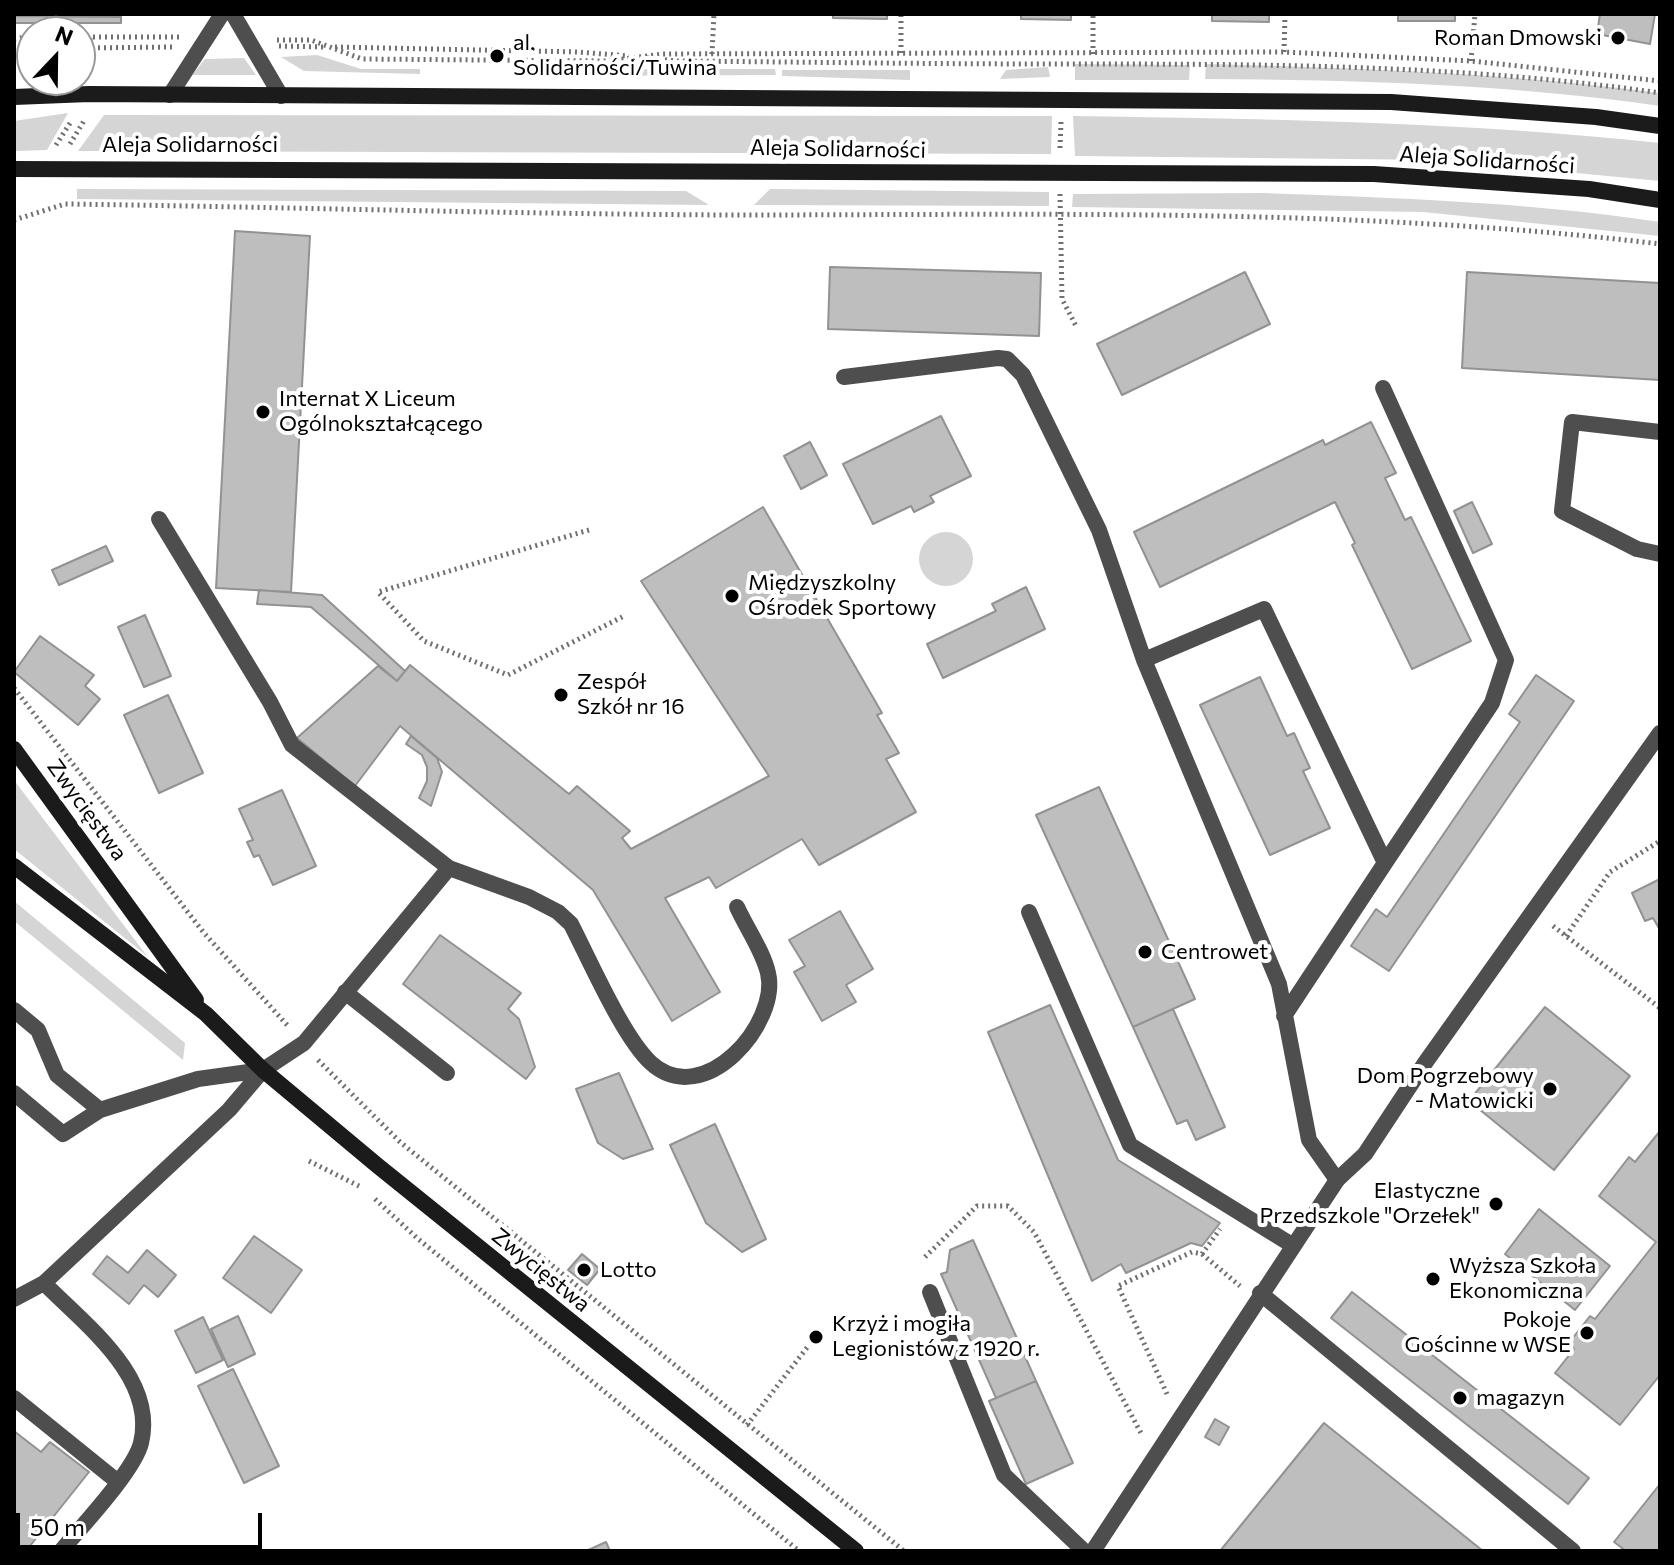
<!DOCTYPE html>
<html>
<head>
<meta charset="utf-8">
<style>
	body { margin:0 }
	#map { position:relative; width:1674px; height:1565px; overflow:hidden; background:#fff; font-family:Commissioner,sans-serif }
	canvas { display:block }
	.frame { position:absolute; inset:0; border:16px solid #000; pointer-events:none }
	.north { position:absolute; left:16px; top:16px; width:80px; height:80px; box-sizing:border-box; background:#fff; border:2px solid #999; border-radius:50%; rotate:22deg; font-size:22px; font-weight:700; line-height:32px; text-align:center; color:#000 }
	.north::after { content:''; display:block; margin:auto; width:28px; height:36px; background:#000; clip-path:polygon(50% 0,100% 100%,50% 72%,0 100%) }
	.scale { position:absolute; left:16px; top:1513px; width:246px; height:36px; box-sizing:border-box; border:4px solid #000; border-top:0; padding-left:10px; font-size:24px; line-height:28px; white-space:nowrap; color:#000; -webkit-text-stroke:6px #fff; paint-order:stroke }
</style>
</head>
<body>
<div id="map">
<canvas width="1674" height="1565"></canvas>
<div class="frame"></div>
<div class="north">N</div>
<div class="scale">50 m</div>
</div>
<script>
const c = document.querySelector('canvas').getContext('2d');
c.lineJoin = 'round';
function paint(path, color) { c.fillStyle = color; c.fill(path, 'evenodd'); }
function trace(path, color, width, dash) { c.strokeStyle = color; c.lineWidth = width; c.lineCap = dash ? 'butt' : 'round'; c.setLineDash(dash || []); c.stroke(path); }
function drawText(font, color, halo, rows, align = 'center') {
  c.font = font + ' Commissioner,sans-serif'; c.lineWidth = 8; c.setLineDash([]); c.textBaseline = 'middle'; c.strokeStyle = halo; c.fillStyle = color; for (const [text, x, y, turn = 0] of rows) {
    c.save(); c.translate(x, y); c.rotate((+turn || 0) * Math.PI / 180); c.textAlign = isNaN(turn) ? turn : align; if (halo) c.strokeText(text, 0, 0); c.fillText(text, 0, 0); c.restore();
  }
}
paint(new Path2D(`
	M317,55L361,69H420V74L304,71L281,57Z
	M244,58L256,75H192L205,59Z
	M1075,64L1190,65L1189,80H1075Z
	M1206,64C1358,68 1509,73 1660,93V106C1509,84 1357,80 1205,79Z
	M1048,67L1050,77L1000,79L1006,70Z
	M559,69H775L776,75L557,76Z
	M782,70H910V80L782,76Z
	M68,113L47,150L14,151V121Z
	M104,115L1052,116L1051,154L78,151Z
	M1073,116C1269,119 1465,122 1660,143V181L1440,160L1075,156Z
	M77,189L686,191L709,205L77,199Z
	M770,189L1049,192V206L754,205Z
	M1263,193C1396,198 1528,202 1660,222V236L1423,212L1072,207L1073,194Z
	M919 559a27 27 0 1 1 54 0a27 27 0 1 1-54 0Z
	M14,780L147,956L14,849Z
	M14,901L185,1043L183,1060L14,921Z`), '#d5d5d5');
const building = new Path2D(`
	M14,14H121V17L14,16Z
	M833,14H887V19L833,18Z
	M1021,14H1071V20L1021,19Z
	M1212,14H1269V22L1212,21Z
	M1398,14H1455V21H1398Z
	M1600,14H1655L1650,44L1597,34Z
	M14,16L121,17V23H14Z
	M235,231L310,236L291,592L216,588Z
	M830,267L1041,273L1039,336L828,329Z
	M1245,272L1270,324L1122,395L1097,344Z
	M1467,272L1660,283V380L1462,368Z
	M941,416L971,476L930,496L934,502L914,512L911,506L873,524L843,464Z
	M1371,422L1396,473L1385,478L1405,520L1411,517L1471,641L1412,669L1352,545L1355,543L1335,502L1160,587L1134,532L1323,440L1325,445Z
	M810,442L827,475L801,489L784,456Z
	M1472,502L1492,544L1473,553L1454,511Z
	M763,507L882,713L877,715L899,753L886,759L916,812L819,865L802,839L716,888L709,877L665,898L720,992L672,1021L593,890L400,726L355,786L297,738L378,666L397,681L410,665L569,794L577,786L630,831L622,838L631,849L769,776L641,581Z
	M106,546L113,561L59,585L52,570Z
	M1026,587L1045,629L943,678L927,644L996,611L992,604Z
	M259,590L322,595L405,671L397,681L311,607L257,604Z
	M145,615L171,676L144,687L118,627Z
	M40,636L94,675L85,686L100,699L78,725L14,672Z
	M1536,675L1574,701L1389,971L1351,946L1376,909L1387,917L1520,722L1509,714Z
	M1260,677L1287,736L1294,733L1310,768L1303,771L1330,828L1270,855L1200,705Z
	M168,695L203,773L159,793L124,715Z
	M411,736L437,758L442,772L431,806L419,798L427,781V767L422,755L406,744Z
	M1099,787L1195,999L1133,1027L1036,815Z
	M282,790L316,866L273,885L259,855L254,857L247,842L253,840L239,809Z
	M1660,879V930L1653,918L1645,921L1632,893Z
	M840,911L873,969L846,985L856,1002L822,1021L794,972L805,966L789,940Z
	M440,935L521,993L508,1009L519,1019L535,1067L526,1079L403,984Z
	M1050,1005L1118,1160L1220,1223L1202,1246L1191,1243L1126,1273L1121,1264L1092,1281L988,1032Z
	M1545,1007L1630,1076L1554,1170L1469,1101Z
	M1173,1009L1225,1127L1196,1140L1187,1120L1177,1124L1133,1027Z
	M619,1073L653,1149L623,1159L598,1143L576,1089Z
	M715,1124L766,1239L742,1252L706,1223L670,1145Z
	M1660,1131V1375L1620,1425L1555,1373L1574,1349L1568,1344L1590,1316L1595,1319L1656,1242L1599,1196L1629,1157L1635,1162Z
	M1539,1209L1610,1266L1575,1310L1505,1254Z
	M254,1236L302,1270L271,1313L223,1278Z
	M973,1240L1036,1381L996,1398L941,1274L947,1272L950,1250Z
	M147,1250L176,1275L158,1297L144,1285L129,1304L93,1274L107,1256L128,1273Z
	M582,1254L600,1269L587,1285L568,1270Z
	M1352,1292L1589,1478L1568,1504L1331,1318Z
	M238,1316L255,1354L228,1367L211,1329Z
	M203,1317L223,1360L196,1373L175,1331Z
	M233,1369L279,1466L244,1483L198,1386Z
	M1036,1381L1073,1463L1026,1484L989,1401Z
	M1215,1419L1229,1427L1219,1445L1205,1437Z
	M1324,1423L1483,1551H1220Z
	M14,1431L41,1452L50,1442L89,1472L26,1551H14Z
	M1660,1484V1551H1626L1614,1542Z
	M606,1542L610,1551H586Z`);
paint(building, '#bebebe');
trace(building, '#929292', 2);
trace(new Path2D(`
	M80,37H90
	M14,39L32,36
	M277,40H311L362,59L608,61L662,54L1284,52L1471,61L1660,81
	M279,46L325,47
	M335,47L578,52L629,56
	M80,48L173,47
	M14,52L32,50
	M1284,52L1285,14
	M901,53V14
	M712,54L714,14
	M1093,54V14
	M647,58L677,61C803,62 930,64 1057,64C1259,64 1460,64 1660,93
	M1471,61L1475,14
	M89,70L90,37H179
	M70,144L85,119
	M56,145L72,120
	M1060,148L1061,122
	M1060,194L1062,299L1076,326
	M14,220L65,204C287,207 509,214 731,215C1040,215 1352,207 1660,244
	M589,530L378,592L424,641L508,675L624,616
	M14,688L204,933L288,1026
	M1553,926L1660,1008
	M1566,936L1610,872L1660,841
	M318,1060L400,1142L904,1551
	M309,1161L361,1187
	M375,1199L417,1238L799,1551
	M1202,1254L1240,1286
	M925,1257L977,1206H1008L1034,1232L1142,1435
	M1167,1394L1118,1286L1192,1252L1202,1254L1220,1229
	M747,1425L809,1345`), '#707070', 5, [2, 4]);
trace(new Path2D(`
	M844,377L998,358L1007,359L1023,375L1099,530L1144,660L1279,984L1309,1140L1337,1180L1365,1154L1425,1063L1660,733
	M1383,388L1506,660L1492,703L1385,863
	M1660,432L1572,422L1562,511L1637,549L1660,554
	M159,519L270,702L292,745L449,868L529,897L558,912L571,924C590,961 623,1037 651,1063C704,1111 780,1023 768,973C763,951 746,927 737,907
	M1144,660L1264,609L1385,863L1284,1016
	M1029,912L1130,1145L1292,1245
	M345,992L447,1073
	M14,1010L38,1030L57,1075L100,1110L198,1079L263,1070
	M14,1093L63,1134L100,1110
	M44,1283C84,1324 157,1377 141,1443C134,1471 81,1527 61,1551
	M1260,1293L1573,1551
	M14,1299L44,1283L229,1110L263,1070L304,1043L449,868
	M14,1398L118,1482`), '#4e4e4e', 16);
trace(new Path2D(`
	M233,14L281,96
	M170,95L222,14
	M930,1292L1004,1475L1084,1551
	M1093,1551L1337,1180`), '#4e4e4e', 16);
trace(new Path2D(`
	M14,97L89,94L1391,102L1596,117L1660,126
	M14,169L1374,174L1589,189L1660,200
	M14,749L196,1000
	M14,866L206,1014L263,1070L378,1166L856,1551`), '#1b1b1b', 16);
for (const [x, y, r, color] of [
	[1618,38,8,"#000"],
	[497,56,8,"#000"],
	[263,412,8,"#000"],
	[732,596,8,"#000"],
	[561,695,8,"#000"],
	[1145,952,8,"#000"],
	[1550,1089,8,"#000"],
	[1496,1204,8,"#000"],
	[584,1270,8,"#000"],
	[1433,1279,8,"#000"],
	[1587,1333,8,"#000"],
	[816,1337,8,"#000"],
	[1460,1398,8,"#000"]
]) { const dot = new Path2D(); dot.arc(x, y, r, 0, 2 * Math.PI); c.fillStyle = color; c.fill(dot); trace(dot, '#fff', 3); }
drawText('22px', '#000', '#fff', [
	["Roman Dmowski",1602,38,"right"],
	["al.",513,43],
	["Solidarności/Tuwina",513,68],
	["Internat X Liceum",279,399],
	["Ogólnokształcącego",279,424],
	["Międzyszkolny",748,583],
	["Ośrodek Sportowy",748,608],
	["Zespół",577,682],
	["Szkół nr 16",577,707],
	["Centrowet",1161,952],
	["Dom Pogrzebowy",1534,1076,"right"],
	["- Matowicki",1534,1101,"right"],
	["Elastyczne",1480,1191,"right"],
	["Przedszkole \"Orzełek\"",1480,1216,"right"],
	["Wyższa Szkoła",1449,1266],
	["Ekonomiczna",1449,1291],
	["Lotto",600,1270],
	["Pokoje",1571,1320,"right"],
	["Gościnne w WSE",1571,1345,"right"],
	["Krzyż i mogiła",832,1324],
	["Legionistów z 1920 r.",832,1349],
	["magazyn",1476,1398]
], 'left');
drawText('22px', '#000', '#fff', [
	["Aleja Solidarności",190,145],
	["Aleja Solidarności",838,149,1],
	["Aleja Solidarności",1487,160,4],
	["Zwycięstwa",87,810,54],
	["Zwycięstwa",541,1270,39]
]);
</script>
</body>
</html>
